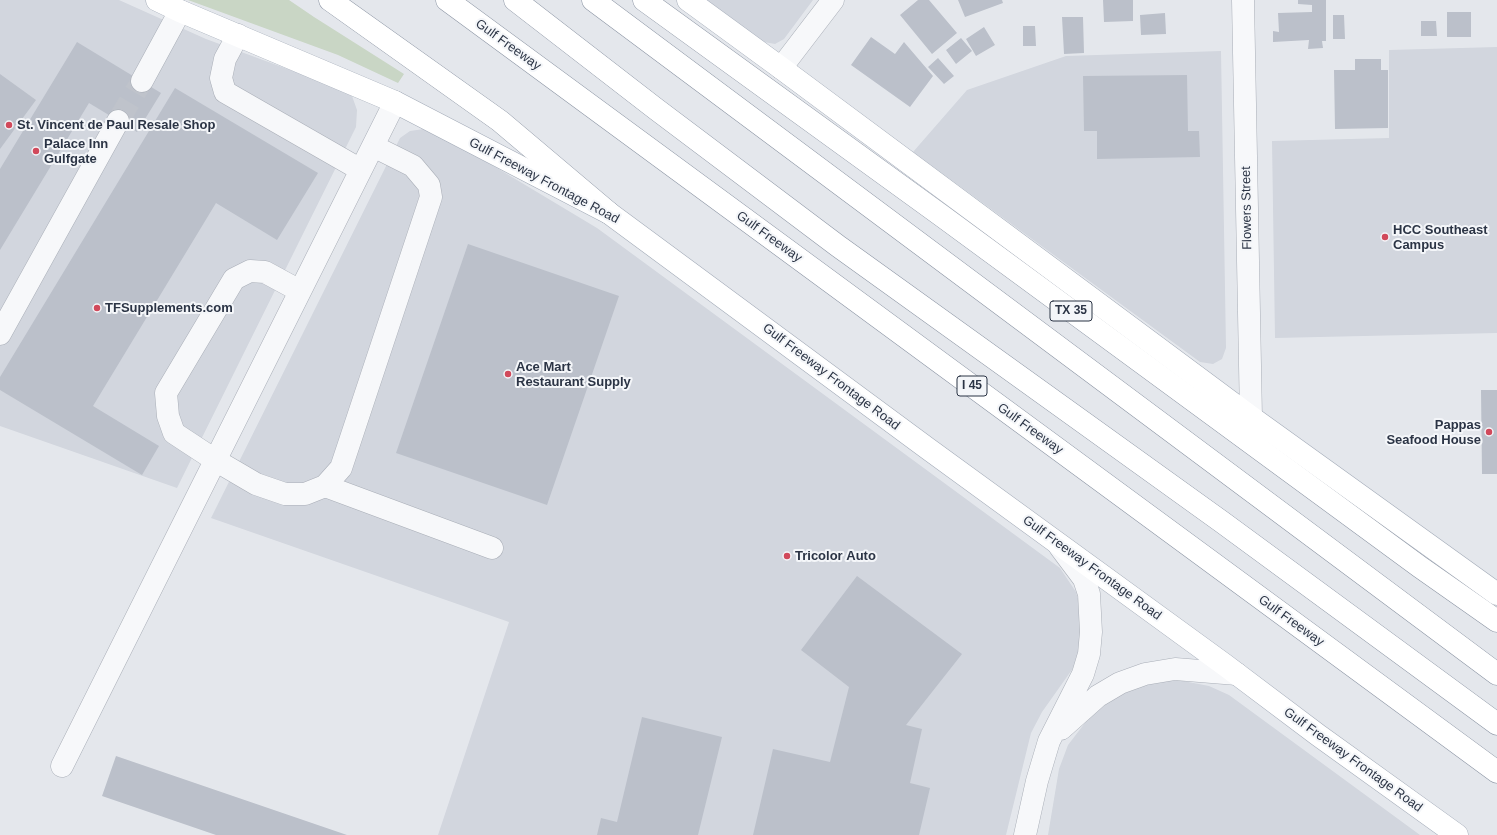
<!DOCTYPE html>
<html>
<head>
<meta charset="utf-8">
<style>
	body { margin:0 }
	canvas { display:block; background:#e4e7ec }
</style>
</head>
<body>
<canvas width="1497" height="835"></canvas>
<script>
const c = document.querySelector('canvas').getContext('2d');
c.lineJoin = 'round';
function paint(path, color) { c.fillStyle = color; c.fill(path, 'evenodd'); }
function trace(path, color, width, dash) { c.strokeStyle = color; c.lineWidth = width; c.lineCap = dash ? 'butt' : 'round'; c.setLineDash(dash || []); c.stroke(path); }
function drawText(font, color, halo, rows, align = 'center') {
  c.font = font + ' Helvetica,sans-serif'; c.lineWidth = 4; c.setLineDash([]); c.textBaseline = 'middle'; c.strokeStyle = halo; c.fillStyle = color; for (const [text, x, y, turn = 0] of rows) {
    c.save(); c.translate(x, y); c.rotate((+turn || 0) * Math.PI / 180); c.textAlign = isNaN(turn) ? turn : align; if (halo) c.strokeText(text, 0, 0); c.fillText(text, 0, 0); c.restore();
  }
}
paint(new Path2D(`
	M0,0H119L206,39L339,88L352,96L357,110L356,127L177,488L0,426Z
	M707,0H813L784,39L775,44L764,42Z
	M1497,47V333L1275,338L1272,141L1389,138V50Z
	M1221,51L1226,348L1222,359L1213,364L1200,362L913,152L967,90L1066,56Z
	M424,129L437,132L597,228L1060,568L1076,592L1083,616V640L1076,664L1042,712L1031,733L1006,835H438L509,622L211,518L400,138L410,131Z
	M1178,680L1209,686L1229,695L1420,835H1048L1059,769L1068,745L1088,719L1105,705L1126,691L1152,683Z`), '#d2d6de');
paint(new Path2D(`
	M188,0H289L314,17L404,74L398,83L338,55Z`), '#c9d6c5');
paint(new Path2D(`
	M918,0H929L957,33L932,54L900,15Z
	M958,0H1002L1003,3L965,17Z
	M1103,0H1133V21L1104,22Z
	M1298,0H1326V41H1322L1323,48L1308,49L1309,40L1273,42V31L1279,32L1278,13L1312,12V5L1298,4Z
	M1447,12H1471V37H1447Z
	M1165,13L1166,34L1141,35L1140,15Z
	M1333,15H1344L1345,39H1333Z
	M1062,17H1083L1084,53L1064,54Z
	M1421,21H1436L1437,36H1421Z
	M1023,26H1035L1036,46H1023Z
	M984,27L995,45L976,56L966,39Z
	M871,37L895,54L904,42L933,76L910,107L851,65Z
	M961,38L972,51L956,64L946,50Z
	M77,42L161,93L137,132L89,103L0,250V169Z
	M938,58L954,76L944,84L928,67Z
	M1355,59H1381V70H1388V128L1335,129L1334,70H1355Z
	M0,74L36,100L0,149Z
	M1187,75L1188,131H1199L1200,157L1097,159V131H1084L1083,76Z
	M175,88L318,173L277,240L216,203L93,406L159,446L142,475L0,390V377Z
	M468,244L619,296L547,505L396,453Z
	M1481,390H1497V474H1482Z
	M857,576L962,654L906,725L922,729L910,783L930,788L919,835H753L773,749L830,762L849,687L801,650Z
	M642,717L722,737L698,835H597L601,818L617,822Z
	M116,756L347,835H216L102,796Z`), '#bbc0ca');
trace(new Path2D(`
	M118,121L142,81`), '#bfc3cb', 22, [22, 11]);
const minor = new Path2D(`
	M1243,0L1251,417
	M238,35L225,59L221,78L225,92L361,170
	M781,68L833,0
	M142,81L180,11
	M300,291L265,272L250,271L234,279L166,393L168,416L174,433L215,460L256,484L285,494H305L325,486L341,468L431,197L429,185L413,166L373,146
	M0,334L118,121
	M325,486L492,548
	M1061,729L1098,696L1120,683L1145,674L1175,669L1237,674
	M62,766L395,102
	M1025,835L1037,781L1049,741L1083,674L1089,654L1091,632L1089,594L1084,579L1060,547`);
const major = new Path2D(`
	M157,0L180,11L395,102L609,213L927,448L1225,665L1318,735L1457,835
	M688,0L781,68L1251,417L1497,594`);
const highway = new Path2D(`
	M330,0L500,121L609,213
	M447,0L1497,772
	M515,0L656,109L838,246L1222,522L1497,724
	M593,0L1497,674
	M644,0L942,216L1420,567L1497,621`);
trace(minor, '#a9aeb7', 23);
trace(major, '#a3abb8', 23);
trace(highway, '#8b94a3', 23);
trace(minor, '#f7f8fa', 22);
trace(major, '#fff', 22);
trace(highway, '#fff', 22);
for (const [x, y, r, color] of [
	[9,125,4,"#d1495b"],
	[36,151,4,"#d1495b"],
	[1385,237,4,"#d1495b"],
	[97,308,4,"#d1495b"],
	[508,374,4,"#d1495b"],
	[1489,432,4,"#d1495b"],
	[787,556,4,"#d1495b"]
]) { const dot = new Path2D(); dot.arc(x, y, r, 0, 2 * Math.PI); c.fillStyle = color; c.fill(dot); trace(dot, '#f4f6f9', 1.5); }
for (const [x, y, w] of [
	[1071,311,42],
	[972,386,30]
]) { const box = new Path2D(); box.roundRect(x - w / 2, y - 10, w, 20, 3); c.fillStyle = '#f4f6f9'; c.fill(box); trace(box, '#2b3445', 1); }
drawText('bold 12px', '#2b3445', null, [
	["TX 35",1071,311],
	["I 45",972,386]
]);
drawText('13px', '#2b3445', '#f4f6f9', [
	["Gulf Freeway",508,45,36],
	["Gulf Freeway Frontage Road",544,181,28],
	["Flowers Street",1247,208,-91],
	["Gulf Freeway",769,237,36],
	["Gulf Freeway Frontage Road",831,377,37],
	["Gulf Freeway",1030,429,36],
	["Gulf Freeway Frontage Road",1092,568,36],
	["Gulf Freeway",1291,621,36],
	["Gulf Freeway Frontage Road",1353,760,36]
]);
drawText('bold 13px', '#2b3445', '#f4f6f9', [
	["St. Vincent de Paul Resale Shop",17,125],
	["Palace Inn",44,144],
	["Gulfgate",44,159],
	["HCC Southeast",1393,230],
	["Campus",1393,245],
	["TFSupplements.com",105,308],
	["Ace Mart",516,367],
	["Restaurant Supply",516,382],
	["Pappas",1481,425,"right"],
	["Seafood House",1481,440,"right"],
	["Tricolor Auto",795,556]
], 'left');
</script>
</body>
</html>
